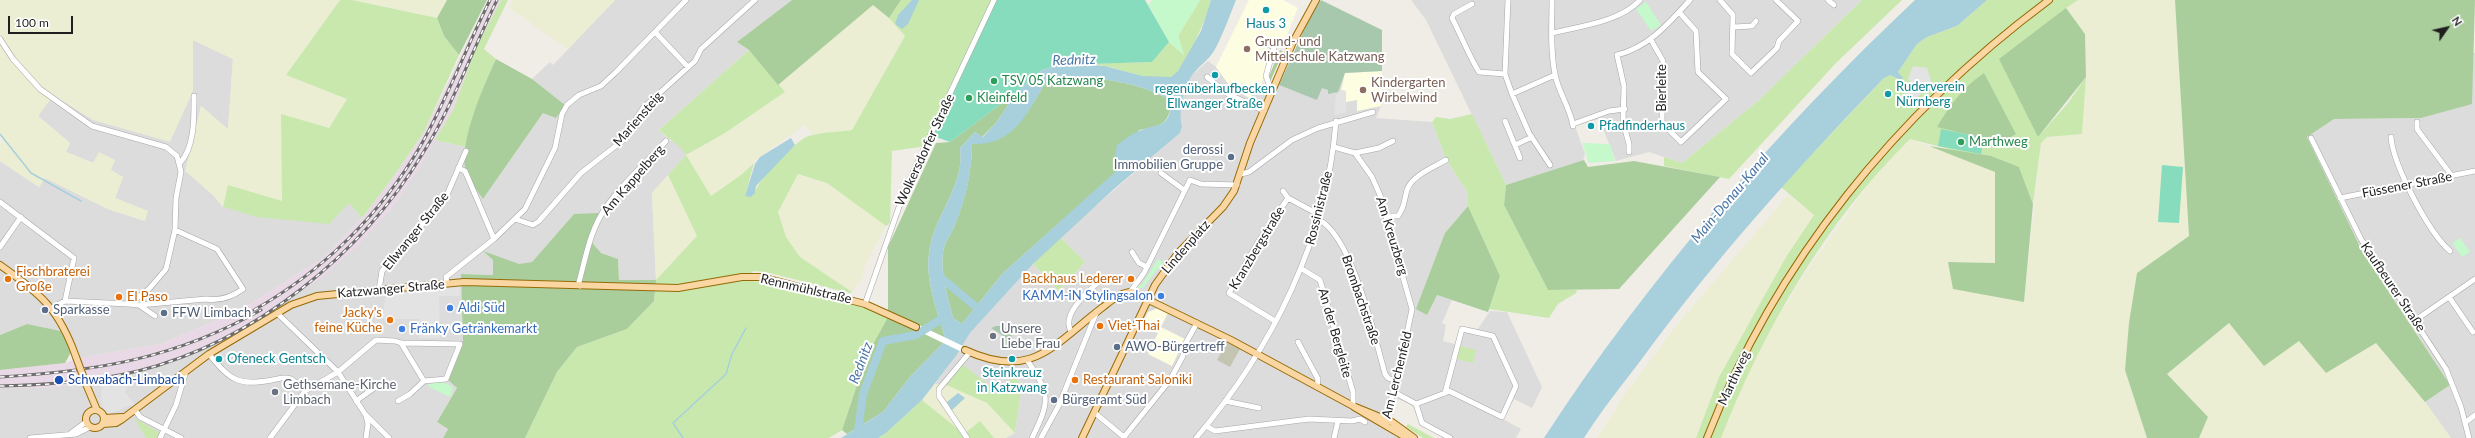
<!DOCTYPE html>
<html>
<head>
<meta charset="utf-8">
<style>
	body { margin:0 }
	#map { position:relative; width:2475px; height:438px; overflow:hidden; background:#f0ede6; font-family:Lato,sans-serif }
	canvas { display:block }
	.north { position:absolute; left:2427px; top:8px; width:40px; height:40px; -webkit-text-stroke:3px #fff; paint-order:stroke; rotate:56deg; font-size:11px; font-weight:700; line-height:16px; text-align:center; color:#1f1f1f }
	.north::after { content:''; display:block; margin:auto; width:14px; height:18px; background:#1f1f1f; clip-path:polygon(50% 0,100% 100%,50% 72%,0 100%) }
	.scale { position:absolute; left:8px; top:16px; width:65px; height:18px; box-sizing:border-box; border:2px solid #1f1f1f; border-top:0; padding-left:5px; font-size:12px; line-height:14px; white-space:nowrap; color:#1f1f1f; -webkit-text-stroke:3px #fff; paint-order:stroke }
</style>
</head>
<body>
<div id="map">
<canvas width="2475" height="438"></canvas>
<div class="north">N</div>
<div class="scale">100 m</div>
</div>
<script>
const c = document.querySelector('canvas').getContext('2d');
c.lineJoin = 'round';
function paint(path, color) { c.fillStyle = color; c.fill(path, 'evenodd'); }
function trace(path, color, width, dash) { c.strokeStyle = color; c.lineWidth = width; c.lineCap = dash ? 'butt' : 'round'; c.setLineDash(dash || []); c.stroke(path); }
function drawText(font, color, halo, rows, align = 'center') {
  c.font = font + ' Lato,sans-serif'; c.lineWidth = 4; c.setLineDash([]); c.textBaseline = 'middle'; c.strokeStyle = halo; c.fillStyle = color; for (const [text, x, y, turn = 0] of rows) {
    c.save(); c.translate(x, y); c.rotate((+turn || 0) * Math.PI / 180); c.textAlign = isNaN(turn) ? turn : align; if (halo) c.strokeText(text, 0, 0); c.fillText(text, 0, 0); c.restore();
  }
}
paint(new Path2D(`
	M615,0H792L737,42L749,50L659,130L669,140L680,144L686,155L652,193L656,280H619L618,259L601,253L589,239L574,214L532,262L519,265L484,252L493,260V275L461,274L463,343L448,380L457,388L437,422L448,429L443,438H0V388L56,387L81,383L118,377L173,362L389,212L435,140L466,147L465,168L483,199L543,113L564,105L532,79L550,62L553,65Z
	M1411,0H1862L1758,101L1682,163L1649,152L1616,161L1599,119L1575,126L1585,154L1583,161L1506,185L1426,20Z
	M193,40L233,59L228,130L201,106L186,171L213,195L223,207L349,203L362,218L323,258L239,311L161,344L79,358L61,331L27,324L0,335V161L39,187L45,178L108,209L145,221L147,211L115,198L123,177L110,170L115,160L94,163L66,152L70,143L38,116L53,95L93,120L193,91Z
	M2473,53H2475V438H2451L2425,402L2450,385L2363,253L2307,137L2334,119L2421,118Z
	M1208,61L1216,67L1232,89L1250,98L1257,83L1262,85H1279L1317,99L1322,87L1338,92L1345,73L1382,71L1381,106L1376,118L1432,122L1446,159L1468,193V206L1445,233L1437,295L1452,300L1442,323L1446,325L1443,341L1455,344L1460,326L1478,329L1490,311L1507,312L1542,387L1532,408L1514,399L1503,419L1521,429L1516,438H1447L1420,424L1413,406L1396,398L1385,429L1401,438H1005L1015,433L1022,384L1013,377L999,392L935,384L956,356L970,333L1033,264L1059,291L1085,262L1060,237L1180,133L1182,127L1179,117L1184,93L1192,75Z`), '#dddcdc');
paint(new Path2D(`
	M488,0H501L476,48L453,110L415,175L389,212L358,246L324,276L238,333L173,362L118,377L81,383L56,387L0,388V370L65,363L79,358L161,344L239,311L323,258L362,218L393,177L424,132Z`), '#e9d8e5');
paint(new Path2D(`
	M1249,0H1283L1298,8L1282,47L1270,43L1268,50L1270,51L1261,85L1257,84L1250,98L1232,89L1216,67Z
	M1382,71L1381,106L1357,111V100L1346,102V91L1341,90L1345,73Z
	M1158,308L1168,313L1161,327L1185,339L1172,366L1148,354L1158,333L1142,325L1148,312Z`), '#fdfee1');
paint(new Path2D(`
	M1227,342L1240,349L1230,367L1217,360Z`), '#c4c4b2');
paint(new Path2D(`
	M0,0H340L286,75L347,99L329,128L281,115L282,201L228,185L223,207L213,195L185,171L201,106L228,129L233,59L193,40V91L170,142L93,120L54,95L38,116L70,143L66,152L93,163L99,152L115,160L111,170L123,177L115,198L148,211L145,221L108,209L45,178L39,187L0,161V144L4,139L0,133Z
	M352,0H447L437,18Z
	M513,0H615L568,49L509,8Z
	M2078,0H2175L2189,236L2137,273L2125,370L2147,438H1721L1741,388L1771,328L1806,272L1879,169L1910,139L1995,171V263L1948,262L2024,302L2041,143L2047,137L2082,134L2086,77L2085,34L2066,8Z
	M873,5L889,18L905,36L852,130L813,135L805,125L759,157L741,175L711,196L686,155L725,133L785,92L778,85Z
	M797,174L827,183L886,226L865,265L862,279L852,292L800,257L786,237L778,212Z
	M668,175L697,236L656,280L652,193Z
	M1788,195L1814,214L1786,257L1719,377L1696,438H1597L1625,394L1676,326Z
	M2229,323L2299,341L2326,372L2376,343L2425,402L2451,438H2199L2208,417L2167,374Z
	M935,384H944L987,403L1015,433L1005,438H994L980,421L964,435L922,400Z`), '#ebeed2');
paint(new Path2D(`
	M340,0H352L437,18L444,36L459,55L424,132L393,177L362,218L349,203L329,224L257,217L223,207L228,185L282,201L281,114L329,128L347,99L286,75Z
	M501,0H508L484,49L496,59C482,87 473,116 466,147L435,140L453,110L476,48Z
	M901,0H995L933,136L926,146L892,151L890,223L886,226L827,183L798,174L778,212L786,237L800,257L852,292L850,293L765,272L753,271L749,281L764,282L848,300L888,317L867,355L842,430L829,438H525L557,372L577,347L627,329L654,301L656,280L697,236L668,175L686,155C679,143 669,140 659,130L749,50L785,92L725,133L686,155L711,196L741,175L754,163L745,196L755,193C756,182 798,138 809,136C823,132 839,132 852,130L905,36L889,18Z
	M1200,0H1211C1207,16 1185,71 1171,77C1153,84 1123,69 1105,66C1097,65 1089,64 1081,64L1152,62L1169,42L1184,55L1178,36Z
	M1862,0H1902L1836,63L1729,179L1664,166V157L1682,163L1758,101Z
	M1987,0H2078L2066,8L2038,137L2068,103L2086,77L2082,134L2047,137L2041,143L2033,204L2019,167L1910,139C1826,221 1764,329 1721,438H1696L1719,377L1786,257L1814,215L1781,187L1884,78L1890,75L1901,80L1902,78L1898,72L1917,44L1927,37L1957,26ZM1983,73L2001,143L1984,138Z
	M1472,114L1506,185L1504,205L1548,290H1577L1576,293L1558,304L1549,318L1489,309L1500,276L1468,206V193L1446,159L1432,122L1436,117L1450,119Z
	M1060,237L1085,262L1059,291L1033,264Z
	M1460,346L1476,350L1473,363L1457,359Z
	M962,364L998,392L1013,377L1022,384L1015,433L987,403L944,384Z
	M922,400L964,434L980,421L994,438H878L886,433Z
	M134,418L159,432L157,438H146Z
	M1408,424L1434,438H1423L1406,427Z`), '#c9e8ae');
paint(new Path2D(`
	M447,0H487L459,55L444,36L437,18Z
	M792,0H901L889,18L873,5L778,85L749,50L737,42Z
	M2175,0H2475L2472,104L2421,118L2334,119L2307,137L2363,253L2450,385L2425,402L2376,343L2326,373L2299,341L2264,366L2229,323L2167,374L2208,417L2199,438H2147L2125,370L2129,323L2137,273L2189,236Z
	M2066,8L2085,34L2086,77L2038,137L1999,59Z
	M1280,50L1283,52L1269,84L1268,79Z
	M496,59L532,79L565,105L556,118L543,113L483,199C477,190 466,178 465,167C460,140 484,84 496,59Z
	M1984,73L2016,134L2001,143L1937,127C1950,105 1962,88 1984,73Z
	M1062,77C1099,77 1140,82 1172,101C1168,125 1162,126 1139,130L1124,165L1003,273L962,324L953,318C948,297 940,274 943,252C945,241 950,236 954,227C965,201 972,172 972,144L1027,113L1046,82Z
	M1017,92L996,123L982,137L975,132L960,148C966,185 933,216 929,253C925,281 938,313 946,340L910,377L883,412L847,434L842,430L867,355L888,317V247L936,143L950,142Z
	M1929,146L1991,156L2019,167L2033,204L2024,302L1953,289L1948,262L1995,263V172Z
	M1584,160L1588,167L1634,161L1720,177L1619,289L1548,290L1504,205L1506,185Z
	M1468,206L1500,276L1488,312L1437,295L1427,315L1416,309L1445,233Z
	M600,213L589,239L601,253L618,259L619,280H656L654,301L627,329L577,347L557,372L525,438H443L448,429L437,422L457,388L448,380L463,343L461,274L493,275V260L483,251L519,264L532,262L574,214Z
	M27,324L61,331L71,352L65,363L0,370V335Z`), '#a9ce9c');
paint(new Path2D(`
	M1321,0L1382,30V71L1345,73L1338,92L1328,94V90L1322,88L1317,100L1279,85L1309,19Z
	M996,326H1003L1012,332V340L1006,349L1001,346L1005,337L991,328Z`), '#a8c8ad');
paint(new Path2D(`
	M1153,0H1200L1178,36L1184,55L1169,42L1148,4Z
	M1646,2L1661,25L1651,31L1636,9Z
	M1582,143L1610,144L1615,161L1589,163Z
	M2460,238L2470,252L2462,257L2452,243Z
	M1158,259L1163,262L1143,288H1134L1139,284L1141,286Z
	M427,382H443L453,387L450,397L429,387Z`), '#c5f8ca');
paint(new Path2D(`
	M995,0H1145L1169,42L1152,62L1059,65L1042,70L1017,92L950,142L933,136Z
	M1941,129L1984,138L1981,154L1938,146Z
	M2162,165L2183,167L2179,223L2158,222Z`), '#87dcbd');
paint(new Path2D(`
	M1913,66L1927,68L1931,80L1930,86L1914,100L1906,92L1913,84L1908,79Z
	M1341,90L1346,91V113L1334,115L1336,95Z
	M460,286V296H439L440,338H419V319H382L386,295Z
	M126,376L128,384L125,392L135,405L132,407L130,405L110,414L104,411L101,400L102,381Z`), '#e3e3e3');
paint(new Path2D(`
	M912,0H919L908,24L902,29L895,24L898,15Z
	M1211,0H1236C1229,17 1223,35 1214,51C1208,61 1197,67 1191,77C1183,91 1178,112 1182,127L1180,133L1114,189L1033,264L970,333L956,356L922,400L886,433L878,438H841L883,412L910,377L946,340C938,313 925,281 929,253C933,216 966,185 960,148L975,132L983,137L996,123L1017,92L1042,70L1059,65L1081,64L1105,66L1142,76L1171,77L1178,71L1201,31ZM1062,77C1099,77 1140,82 1172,101C1168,130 1161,122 1139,131C1131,134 1124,140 1117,145L1115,158L1123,165L1003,273L962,324L953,318C948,297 940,274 943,252C945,241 950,236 954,227C965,201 972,173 972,144C1014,146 1027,113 1046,82Z
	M1915,0H1987L1957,26L1927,37L1917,44L1898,72L1903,78L1901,80L1890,75L1884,78C1798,167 1715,259 1641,360C1622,385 1601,411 1584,438H1544C1649,277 1775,132 1915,0Z
	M791,138L795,145L756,186L755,193L751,197L745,196L755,164L760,157Z
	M958,393L965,398L952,410L947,402Z`), '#a8cfdc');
paint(new Path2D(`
	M917,324L967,348L964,353L914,329Z`), '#fff');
trace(new Path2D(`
	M0,134L31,173L81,201
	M683,438L673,423L726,374L732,354L746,328`), '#a8cfdc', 1.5);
trace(new Path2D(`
	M939,276L981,311
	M857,438L863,394L883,341L916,335L946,316`), '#a8cfdc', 8);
const minor = new Path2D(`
	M1508,0L1505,74L1512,94L1555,75
	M1552,0C1552,24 1550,50 1555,74C1558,92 1570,107 1573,126
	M1720,0L1733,15L1732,54L1751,73L1777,48L1779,41L1798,21L1776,0
	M1828,0L1834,5
	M1472,4L1454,14L1452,18C1462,37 1468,54 1479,72L1505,74
	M1734,27L1752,26L1756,21
	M656,33L688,67
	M1553,33C1580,26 1620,22 1640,0
	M0,39L13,59L40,89L92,126L166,147L177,156L181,172L176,198L175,230L166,269L149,289L129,304
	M1651,40L1663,61L1662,123L1681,142L1726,99L1698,72L1696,31L1679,12
	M1269,45L1274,47L1266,76L1272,92
	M1207,77L1228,94L1264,111
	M1512,94L1529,133L1550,165
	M1505,121L1520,158
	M2417,122V129L2452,176
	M1573,124L1609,111L1625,109
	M2391,137C2393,165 2429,233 2450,251
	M2311,138L2361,239L2446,369L2461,407L2469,438
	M1515,145L1532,137
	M1334,147L1355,153L1372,177L1380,195L1412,309L1397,381L1384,423
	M1629,152V144L1623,122L1624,86L1617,55C1649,47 1669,23 1690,0
	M1355,153L1379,148L1393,141
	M180,163C195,147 194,116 194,96
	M458,168L465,171L494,239
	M1161,173L1184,190
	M1241,174L1249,172L1292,140L1318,128L1373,112
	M1283,191L1288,198
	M2340,198L2475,171
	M0,202L74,258L65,301
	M1388,216H1398C1405,207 1404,200 1407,190C1411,176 1434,167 1446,160
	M515,219L533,225L539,221L581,173L622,141L643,108L695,61L701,49L755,0
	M1319,220C1352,236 1375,338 1385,374L1388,378L1397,381
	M0,247L21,217
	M1132,252L1139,263L1147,267
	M1302,269L1320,280L1353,392V406
	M447,283L446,277L494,239L525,209L555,148L562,114L567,105L579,95L601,86L616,72L686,0
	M580,286L579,282C585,260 589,237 600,217C613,192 646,163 666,141
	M379,290L382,271L446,197L466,151
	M1130,292L1144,273L1190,180L1201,184L1237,185
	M2449,297L2473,332
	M865,304L906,187L994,0
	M139,305L206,299C220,301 232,297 243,289L217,249L175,230
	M52,308L65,301L129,304L139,305L155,316
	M277,313L338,372L365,414L389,438
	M1275,321L1229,293L1257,244L1288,198L1320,215
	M2414,321L2475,279
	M1071,331C1061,315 1088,291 1100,281V277
	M1298,342L1318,379L1317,387
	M209,354C231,381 238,386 272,380C278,379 285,376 291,379C296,382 301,387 305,391
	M1027,360C1051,395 1050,401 1032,438
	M1394,392L1416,404L1422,423L1450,438
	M356,401L374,388
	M398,401L410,394L424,381
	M1225,401L1259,408
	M1416,404L1445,393L1449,391L1502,417L1516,386L1493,336L1462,329L1445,393
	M135,410L140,417L181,438
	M1095,413L1125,438
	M366,416L368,424L366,438
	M2466,422L2475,415
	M1206,426L1215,431L1309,419L1352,421L1360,419L1365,422
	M71,433L86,422
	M1124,437L1170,380L1183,356V348L1197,323
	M30,438L76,434L90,427
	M160,438L176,405L186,371
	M270,438L305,391L338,372L376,340L395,341L401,343L460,344L446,379L424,381L401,343
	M967,438L939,396V389L970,352
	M1041,438L1059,405L1097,311
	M1196,438C1272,349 1327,239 1336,121
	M1334,438L1338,421`);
const major = new Path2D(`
	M0,265C41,294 59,309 76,357
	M965,350C1032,381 1053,345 1103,307C1112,300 1121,292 1132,292L1231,340L1353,406L1392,422L1414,438
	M86,384L97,410
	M1354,407L1407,438
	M86 419a9 9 0 1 1 18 0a9 9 0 1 1-18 0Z
	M104,418L122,417
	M103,424L116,423L121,420L209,354L291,305L317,296L464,282L678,288L742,277H761L865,304L916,327
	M1082,438L1155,285L1178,253L1223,207L1234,191L1250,143L1293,42L1316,0
	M1707,438C1776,261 1897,113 2049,0`);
trace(minor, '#a6a6a6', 6);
trace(major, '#966a05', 8);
trace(minor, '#fff', 5);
trace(major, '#f9d6a2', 6);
const rail = new Path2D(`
	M254,310C323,271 381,214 421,145C447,99 466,48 490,0
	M0,377C97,371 174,359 261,310
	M0,386C47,385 92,382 138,371C254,342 362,254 423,153C453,105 472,51 497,0`);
trace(rail, '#6d6d6d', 3);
trace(rail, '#fff', 1.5, [4.5]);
const majorBridge = new Path2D(`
	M76,357L86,384`);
trace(majorBridge, '#966a05', 8, []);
trace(majorBridge, '#f9d6a2', 6);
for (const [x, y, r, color] of [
	[1266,10,4,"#0f9aa8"],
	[1247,49,4,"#8d6e63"],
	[1215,75,4,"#0f9aa8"],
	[994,81,4,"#2e9e5b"],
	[1363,90,4,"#8d6e63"],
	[1888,94,4,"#0f9aa8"],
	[969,98,4,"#2e9e5b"],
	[1591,126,4,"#0f9aa8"],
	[1961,142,4,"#2e9e5b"],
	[1231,157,4,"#5c6f8a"],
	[8,279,4,"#e8710a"],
	[1131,279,4,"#e8710a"],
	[1161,296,4,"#3f7fe0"],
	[119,297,4,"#e8710a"],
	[450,308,4,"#3f7fe0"],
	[45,310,4,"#5c6f8a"],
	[164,313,4,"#5c6f8a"],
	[390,320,4,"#e8710a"],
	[1100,326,4,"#e8710a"],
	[402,329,4,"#3f7fe0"],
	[993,336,4,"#6b7280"],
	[1117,347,4,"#5c6f8a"],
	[219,359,4,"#0f9aa8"],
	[1012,359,4,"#0f9aa8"],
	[59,380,5,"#1a4fb4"],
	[1075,380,4,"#e8710a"],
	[275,392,4,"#6b7280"],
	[1054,400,4,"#5c6f8a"]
]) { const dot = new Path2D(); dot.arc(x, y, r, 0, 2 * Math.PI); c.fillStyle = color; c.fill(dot); trace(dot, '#fff', 1.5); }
drawText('13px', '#0d838f', '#fff', [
	["Haus 3",1266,24],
	["Ruderverein",1896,87,"left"],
	["Nürnberg",1896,102,"left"],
	["regenüberlaufbecken",1215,89],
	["Ellwanger Straße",1215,104],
	["Pfadfinderhaus",1599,126,"left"],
	["Ofeneck Gentsch",227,359,"left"],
	["Steinkreuz",1012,373],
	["in Katzwang",1012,388]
]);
drawText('13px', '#785e54', '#fff', [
	["Grund- und",1255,42],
	["Mittelschule Katzwang",1255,57],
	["Kindergarten",1371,83],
	["Wirbelwind",1371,98]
], 'left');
drawText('13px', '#27864d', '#fff', [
	["TSV 05 Katzwang",1002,81],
	["Kleinfeld",977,98],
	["Marthweg",1969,142]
], 'left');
drawText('13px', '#1f1f1f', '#fff', [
	["Bierleite",1662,88,-90],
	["Mariensteig",638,119,-49],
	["Wolkersdorfer Straße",925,150,-65],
	["Am Kappelberg",633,180,-49],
	["Füssener Straße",2407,185,-11],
	["Rossinistraße",1319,208,-76],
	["Ellwanger Straße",416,231,-51],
	["Am Kreuzberg",1392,236,73],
	["Lindenplatz",1186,247,-49],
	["Kranzbergstraße",1257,248,-59],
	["Kaufbeurer Straße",2393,287,56],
	["Katzwanger Straße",391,289,-5],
	["Rennmühlstraße",806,289,13],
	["Brombachstraße",1361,300,71],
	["An der Bergleite",1335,333,74],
	["Am Lerchenfeld",1397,375,-76],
	["Marthweg",1734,378,-65]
]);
drawText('13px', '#4e5e75', '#fff', [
	["derossi",1223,150,"right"],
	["Immobilien Gruppe",1223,165,"right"],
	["Sparkasse",53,310],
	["FFW Limbach",172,313],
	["AWO-Bürgertreff",1125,347],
	["Bürgeramt Süd",1062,400]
], 'left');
drawText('13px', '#c56008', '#fff', [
	["Fischbraterei",16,272],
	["Große",16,287],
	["Backhaus Lederer",1123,279,"right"],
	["El Paso",127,297],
	["Jacky's",382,313,"right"],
	["feine Küche",382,328,"right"],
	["Viet-Thai",1108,326],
	["Restaurant Saloniki",1083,380]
], 'left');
drawText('13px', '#366cbe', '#fff', [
	["KAMM-iN Stylingsalon",1153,296,"right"],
	["Aldi Süd",458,308],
	["Fränky Getränkemarkt",410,329]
], 'left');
drawText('13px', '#5b616d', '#fff', [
	["Unsere",1001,329],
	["Liebe Frau",1001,344],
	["Gethsemane-Kirche",283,385],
	["Limbach",283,400]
], 'left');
drawText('13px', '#164399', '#fff', [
	["Schwabach-Limbach",68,380]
], 'left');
drawText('italic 14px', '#4b76a5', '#fff', [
	["Rednitz",1074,60,-2],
	["Main-Donau-Kanal",1730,198,-50],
	["Rednitz",861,363,-69]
]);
</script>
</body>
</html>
